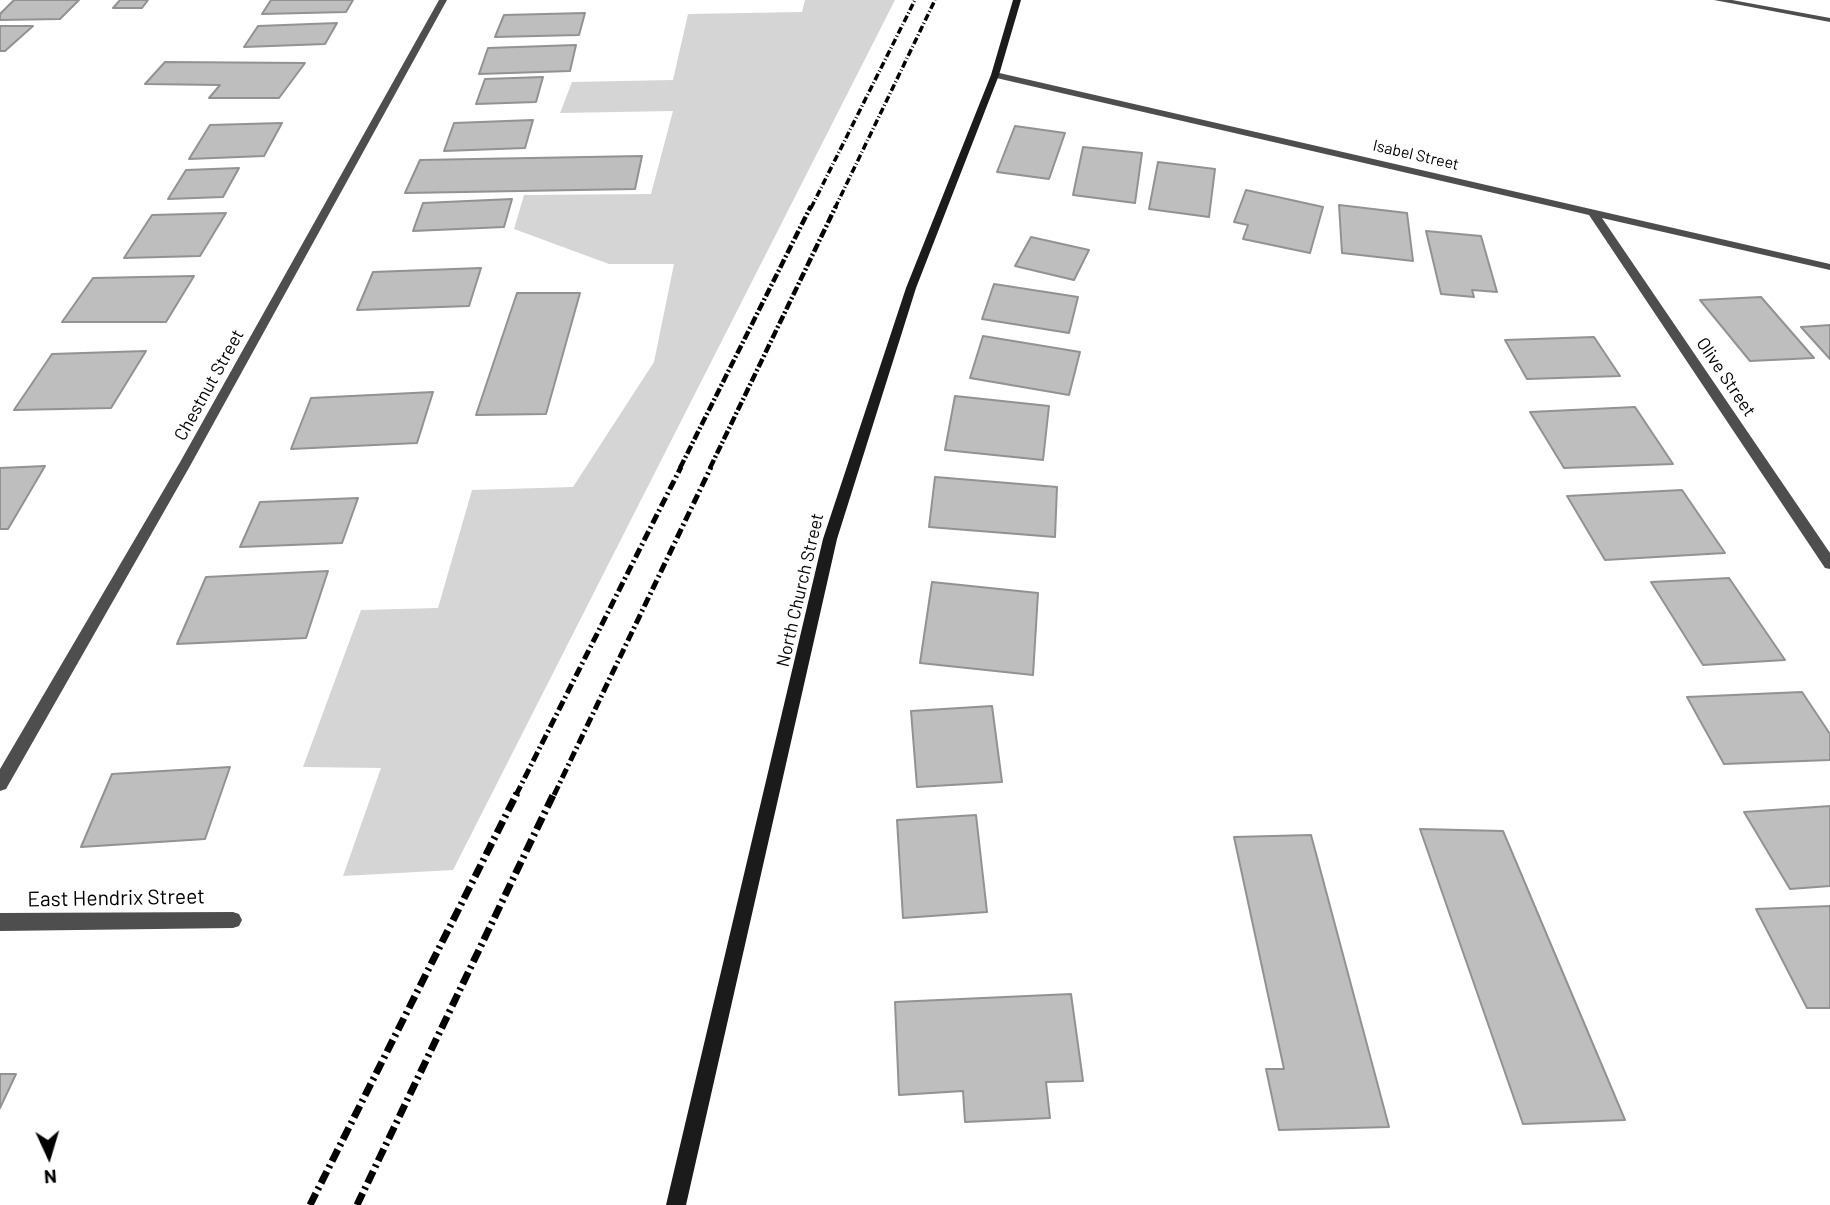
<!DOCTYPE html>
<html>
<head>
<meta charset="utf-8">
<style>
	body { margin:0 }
	#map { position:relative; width:1830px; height:1205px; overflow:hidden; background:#fff; font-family:Barlow,sans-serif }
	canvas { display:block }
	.north { position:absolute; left:14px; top:1121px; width:70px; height:70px; -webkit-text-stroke:5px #fff; paint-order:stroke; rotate:176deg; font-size:19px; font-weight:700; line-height:28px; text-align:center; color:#000 }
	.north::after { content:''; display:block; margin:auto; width:24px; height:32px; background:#000; clip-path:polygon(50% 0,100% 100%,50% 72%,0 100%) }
</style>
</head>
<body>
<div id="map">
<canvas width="1830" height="1205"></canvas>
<div class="north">N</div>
</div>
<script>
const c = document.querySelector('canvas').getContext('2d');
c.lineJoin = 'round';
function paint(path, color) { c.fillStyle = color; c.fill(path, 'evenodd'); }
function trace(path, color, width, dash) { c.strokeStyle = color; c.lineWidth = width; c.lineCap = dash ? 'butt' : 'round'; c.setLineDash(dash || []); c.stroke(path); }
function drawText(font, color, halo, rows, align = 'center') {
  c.font = font + ' Barlow,sans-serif'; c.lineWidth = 6; c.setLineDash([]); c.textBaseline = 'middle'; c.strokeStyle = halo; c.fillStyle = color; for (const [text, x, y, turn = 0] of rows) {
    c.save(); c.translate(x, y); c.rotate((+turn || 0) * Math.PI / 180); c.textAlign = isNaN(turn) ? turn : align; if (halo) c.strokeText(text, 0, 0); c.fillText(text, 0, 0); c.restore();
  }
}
paint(new Path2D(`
	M805,0H895L453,870L343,876L381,768L303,767L361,610L438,608L472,490L573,487L654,362L674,264H609L514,229L524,195L651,194L673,111L560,113L572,82L673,80L688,14L802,12Z`), '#d5d5d5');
const building = new Path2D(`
	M14,0H79L60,19L0,20V14Z
	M120,0H148L142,8H113Z
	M271,0H353L346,12L262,14Z
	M585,13L579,35L495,37L504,15Z
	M337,23L325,44L244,47L258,26Z
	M0,26H33L5,51H0Z
	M576,45L570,71L479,74L488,48Z
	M165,62L305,63L279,98H209L220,85L145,84Z
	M543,77L536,102L476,104L485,79Z
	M533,120L525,148L444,151L454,123Z
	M282,123L264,156L189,159L210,125Z
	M1015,126L1065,133L1049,179L997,172Z
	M1083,147L1142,153L1135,203L1073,195Z
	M642,156L635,189L405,193L420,160Z
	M1158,162L1215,169L1209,217L1149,209Z
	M239,168L223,197L168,199L186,170Z
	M1246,190L1323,207L1310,253L1243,239L1248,225L1234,222Z
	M512,199L504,227L413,231L423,203Z
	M1339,205L1407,213L1413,261L1342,253Z
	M226,213L200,256L124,258L152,215Z
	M1426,231L1481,236L1497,292L1472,290L1474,297L1441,294Z
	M1031,237L1089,250L1074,280L1015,266Z
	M481,268L469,306L357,310L373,272Z
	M194,276L166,322H62L93,278Z
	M994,284L1078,297L1069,333L982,319Z
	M517,293H580L546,414L476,415Z
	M1761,297L1814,358L1750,361L1700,300Z
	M1830,325V359L1801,327Z
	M983,336L1080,352L1069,395L970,378Z
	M1594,337L1620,376L1527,379L1505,340Z
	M146,351L111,408L14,410L52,354Z
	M433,392L417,443L291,449L311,398Z
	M955,396L1049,406L1043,460L945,450Z
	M1635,407L1673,464L1564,468L1530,412Z
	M45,466L8,529H0V468Z
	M935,477L1057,487L1055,537L929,527Z
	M1682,490L1725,553L1605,560L1567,496Z
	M358,498L342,543L240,547L260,502Z
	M328,571L306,638L177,644L206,577Z
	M1729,578L1785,660L1703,665L1651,582Z
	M932,582L1038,593L1033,675L920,663Z
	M1802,692L1830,734V760L1724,764L1687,697Z
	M992,706L1002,782L917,787L911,711Z
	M230,767L205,839L81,847L112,774Z
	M1830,806V886L1790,889L1744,812Z
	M976,815L987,912L903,918L897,820Z
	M1420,829L1503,831L1625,1120L1523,1124Z
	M1311,835L1389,1127L1279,1130L1266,1069H1284L1234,837Z
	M1830,906V1008H1807L1756,909Z
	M1071,994L1083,1081L1046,1082L1050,1118L965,1122L963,1091L899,1095L895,1002Z
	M0,1074H16L0,1108Z`);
paint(building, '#bebebe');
trace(building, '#929292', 2);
paint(new Path2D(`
	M439,0H447L190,466L6,789L0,791V769L179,464Z
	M1714,0H1732L1830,18V22Z
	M995,72L1830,264V270L1602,218L1830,553V569L1825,568L1589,215L992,77L991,75Z
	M233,912L239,914L242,920L239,926L233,928L0,931V913Z`), '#4e4e4e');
paint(new Path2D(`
	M1013,0H1021L999,75L916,288L837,539L686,1205H666L823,539L906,288L991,75Z`), '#1b1b1b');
trace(new Path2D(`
	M811,208L915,0
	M835,208L935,0`), '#000', 3.5, [7, 2.5, 1, 2.5]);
trace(new Path2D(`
	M680,468L811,206
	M710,468L836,206`), '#000', 4.5, [9, 2.5, 2, 2.5]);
trace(new Path2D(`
	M516,795L681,467
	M554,795L711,467`), '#000', 5, [10, 3.5, 2, 3.5]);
trace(new Path2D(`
	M310,1205L517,793
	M357,1205L554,793`), '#000', 7, [13, 4.5, 2.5, 4.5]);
drawText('16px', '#000', '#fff', [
	["Isabel Street",1416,155,13]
]);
drawText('18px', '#000', '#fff', [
	["Olive Street",1726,377,56],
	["Chestnut Street",209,385,-61],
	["North Church Street",800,590,-77]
]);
drawText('21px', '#000', '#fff', [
	["East Hendrix Street",116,898,-1]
]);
</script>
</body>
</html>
